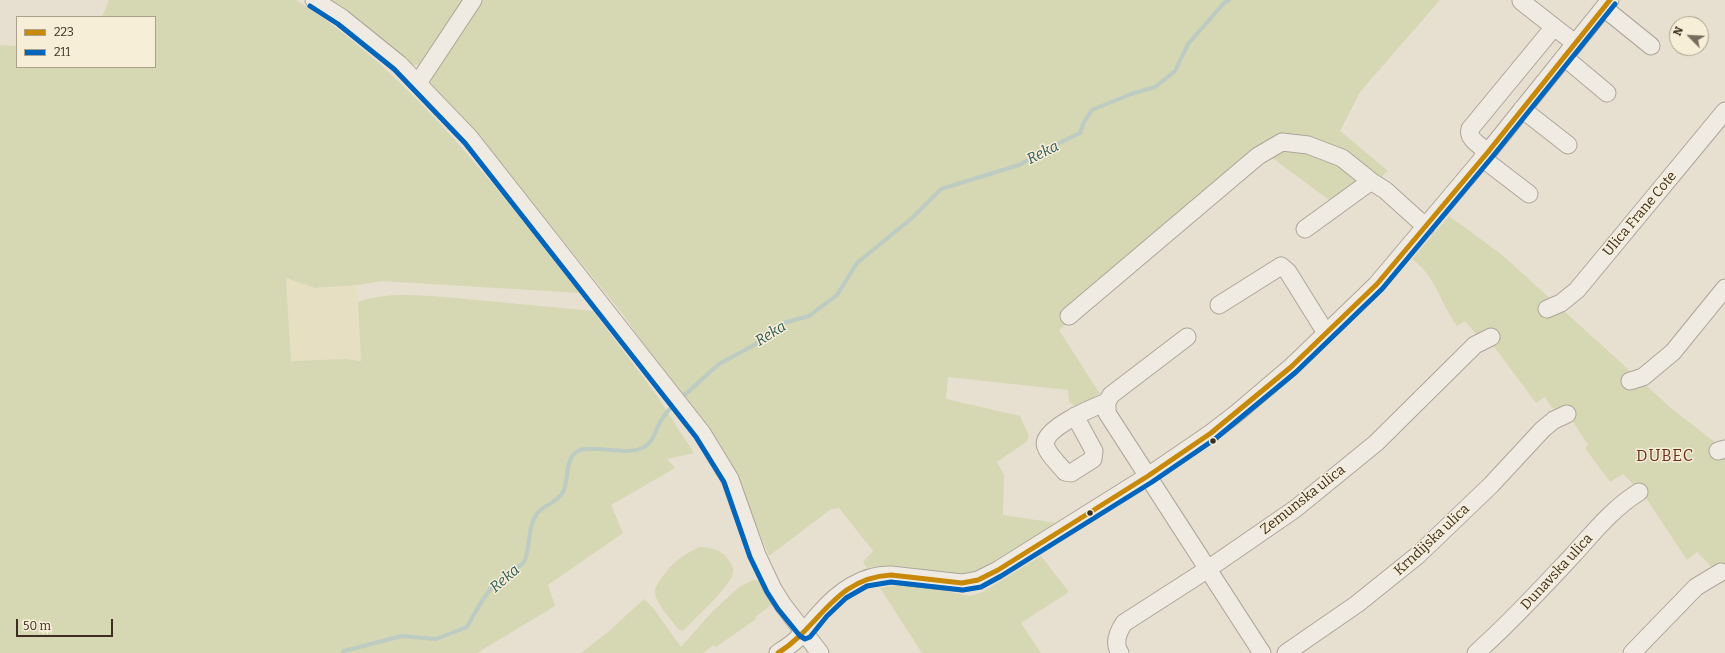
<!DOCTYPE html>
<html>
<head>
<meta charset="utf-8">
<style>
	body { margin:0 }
	#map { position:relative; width:1725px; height:653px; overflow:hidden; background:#e7e0d1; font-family:Bitter,serif }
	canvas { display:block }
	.legend { position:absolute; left:16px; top:16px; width:140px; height:52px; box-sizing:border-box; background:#f7eed8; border:1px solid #ada18e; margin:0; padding:5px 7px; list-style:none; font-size:12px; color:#3d2e20 }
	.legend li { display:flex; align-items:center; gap:8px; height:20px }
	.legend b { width:20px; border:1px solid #ada18e }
	.north { position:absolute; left:1669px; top:16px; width:40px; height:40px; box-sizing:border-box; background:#f7eed8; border:1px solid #ada18e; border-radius:50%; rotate:294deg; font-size:11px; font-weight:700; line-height:16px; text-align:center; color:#3d2e20 }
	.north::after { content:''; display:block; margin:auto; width:14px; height:18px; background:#786c5e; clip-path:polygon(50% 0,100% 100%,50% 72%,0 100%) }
	.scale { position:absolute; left:16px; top:619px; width:97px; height:18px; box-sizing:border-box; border:2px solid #3d2e20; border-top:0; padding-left:5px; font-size:12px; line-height:14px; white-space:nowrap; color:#3d2e20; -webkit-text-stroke:3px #f7eed8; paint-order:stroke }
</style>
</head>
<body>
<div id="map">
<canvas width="1725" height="653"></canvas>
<ul class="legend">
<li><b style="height:5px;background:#c88808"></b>223</li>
<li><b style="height:5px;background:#0065bd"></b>211</li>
</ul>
<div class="north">N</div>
<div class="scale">50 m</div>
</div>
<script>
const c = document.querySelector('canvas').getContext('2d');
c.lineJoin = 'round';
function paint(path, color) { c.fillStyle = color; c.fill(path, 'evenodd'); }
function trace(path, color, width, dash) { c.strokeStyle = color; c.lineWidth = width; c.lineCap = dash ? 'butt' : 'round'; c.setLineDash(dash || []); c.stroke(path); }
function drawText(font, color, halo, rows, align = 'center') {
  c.font = font + ' Bitter,serif'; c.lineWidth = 3; c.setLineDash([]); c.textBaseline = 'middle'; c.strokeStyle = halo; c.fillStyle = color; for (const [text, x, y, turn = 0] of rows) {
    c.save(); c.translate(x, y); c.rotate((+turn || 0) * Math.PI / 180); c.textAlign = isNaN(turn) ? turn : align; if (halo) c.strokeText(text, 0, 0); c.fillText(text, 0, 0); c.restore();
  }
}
paint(new Path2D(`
	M286,278L315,288L358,285L361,361L345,359L291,361Z`), '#e6dfc2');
paint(new Path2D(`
	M109,0H296C410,72 497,188 580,293L381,281L358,285L315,288L286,278L291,361L345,359L361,361L358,302C391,291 423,296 456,298C501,302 547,307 593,311L655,393L694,453L667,459L675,468L611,505L623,533L548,585L555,606L477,653H0V45L17,46V67H155V17H102Z
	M329,0H463L427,56L418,65H411Z
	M477,0H1440L1360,92L1340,131L1388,171L1378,180L1287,137L1059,330L1100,394L1079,406H1075L1069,402L1068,390L948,377L946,399L1020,416L1029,436L1026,442L997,462L1004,475L1003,515L1056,523L976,572C940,579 903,559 867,568L863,562L873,551L839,508L831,509L769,556C753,518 739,480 718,444C691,399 653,360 624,316L519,186L431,85L429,78Z
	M1297,147L1341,164L1366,179L1333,203L1267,154Z
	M1449,216L1501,254L1671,408L1725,450V582C1717,570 1707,563 1697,552L1687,560L1644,495L1623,474L1610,482L1585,448L1588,445L1565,409L1562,410L1552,408L1545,397L1536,403L1489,340L1475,333L1465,321L1457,326C1440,303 1436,276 1412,259Z
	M700,547C711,547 721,550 728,559C731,563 734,568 733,573C731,586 695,618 684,630L682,631L678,629C671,619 653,601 655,589C665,569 680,555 700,547Z
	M1041,556L1069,592L1021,623L1041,653H922L880,588C907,580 943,591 970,596L983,592Z
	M753,580L761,581L775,602L755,617L756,619L716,647L714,645L703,653H581L608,632L644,599L654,609L681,647L712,612L739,587Z`), '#d6d7b3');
trace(new Path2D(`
	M680,399L719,364L756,344L783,323L809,316L837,295L857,263L912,218L941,189L1019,165L1057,144L1080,133L1084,122L1092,110L1131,94L1155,87L1175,71L1188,44L1224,3L1229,0
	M343,653L344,651L402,636L436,639L467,627C476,611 484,595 497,582C503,577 521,566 524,562C531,548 527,528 536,515C542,505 558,503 563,492C568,482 566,461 574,454C586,441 623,457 642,448C652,444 655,433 659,424C663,417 668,410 674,405`), '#bcccc2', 4);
const minor = new Path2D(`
	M314,0L342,18L399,64L470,138L702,433L730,479L757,555L773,589L783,605L820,653
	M1521,1L1554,27
	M1604,8L1651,46
	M1564,57L1607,93
	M418,83L473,0
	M1522,109L1568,145
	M1488,152C1481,146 1467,139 1470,129L1554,27L1575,43
	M1482,158L1529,194
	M1305,229L1367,184L1372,182L1385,190L1426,227
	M1219,305L1281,266L1288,272L1326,333
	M1547,309L1561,303L1577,290L1725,111
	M1069,316L1258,156L1282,142L1308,145L1342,158L1372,182
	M1187,337L1111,395L1107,402V413L1262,653
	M1630,381L1643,377L1673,352L1725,288
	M1075,416L1094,451L1093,459L1071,473L1065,472C1059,464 1049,456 1046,447C1038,430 1094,407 1107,402
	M1718,451L1725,449
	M778,653C786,648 794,643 800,636C808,629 813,620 820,613C838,592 863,574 891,575L962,583L978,580L998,570L1148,476L1211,433L1237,413L1291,367L1377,284L1488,152L1610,0
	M1120,653C1113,643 1118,632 1124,623L1208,569L1295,509L1376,443L1475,345L1491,337
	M1286,653L1357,604L1418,555L1491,485L1543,429L1554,420L1567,414
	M1476,653C1510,623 1541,589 1573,555C1593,533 1613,508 1639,492
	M1632,653L1696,587L1721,572`);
trace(minor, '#ada599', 19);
trace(minor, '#efebe3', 17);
trace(new Path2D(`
	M778,653C820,627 834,578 891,575L962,583L978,580L998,570L1148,476L1211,433L1291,367L1377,284L1488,152L1610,0`), '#c88808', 5);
trace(new Path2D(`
	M310,6L338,24L394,69L465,143L696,437L724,482L750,557L767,592L778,609L800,636L805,639L810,637L827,616L846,598L867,586L891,582L963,590L981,587L1001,576L1152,482L1215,439L1296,372L1382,289L1493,156L1615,4`), '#0065bd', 5);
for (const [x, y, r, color] of [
	[1213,441,3.5,"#3d2e20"],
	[1090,513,3.5,"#3d2e20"]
]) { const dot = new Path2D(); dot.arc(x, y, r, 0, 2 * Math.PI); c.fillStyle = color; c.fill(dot); trace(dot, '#f7eed8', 1.5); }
drawText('14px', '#3d2e20', '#f7eed8', [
	["Ulica Frane Cote",1640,214,-50],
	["Zemunska ulica",1303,500,-38],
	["Krndijska ulica",1432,540,-43],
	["Dunavska ulica",1557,572,-47]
]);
drawText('italic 15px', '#2f5d5a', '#f7eed8', [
	["Reka",1043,153,-27],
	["Reka",771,334,-32],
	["Reka",505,579,-41]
]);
c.letterSpacing = '1px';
drawText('16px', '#6b2e1e', '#f7eed8', [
	["DUBEC",1665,457]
]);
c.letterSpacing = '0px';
</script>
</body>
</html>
